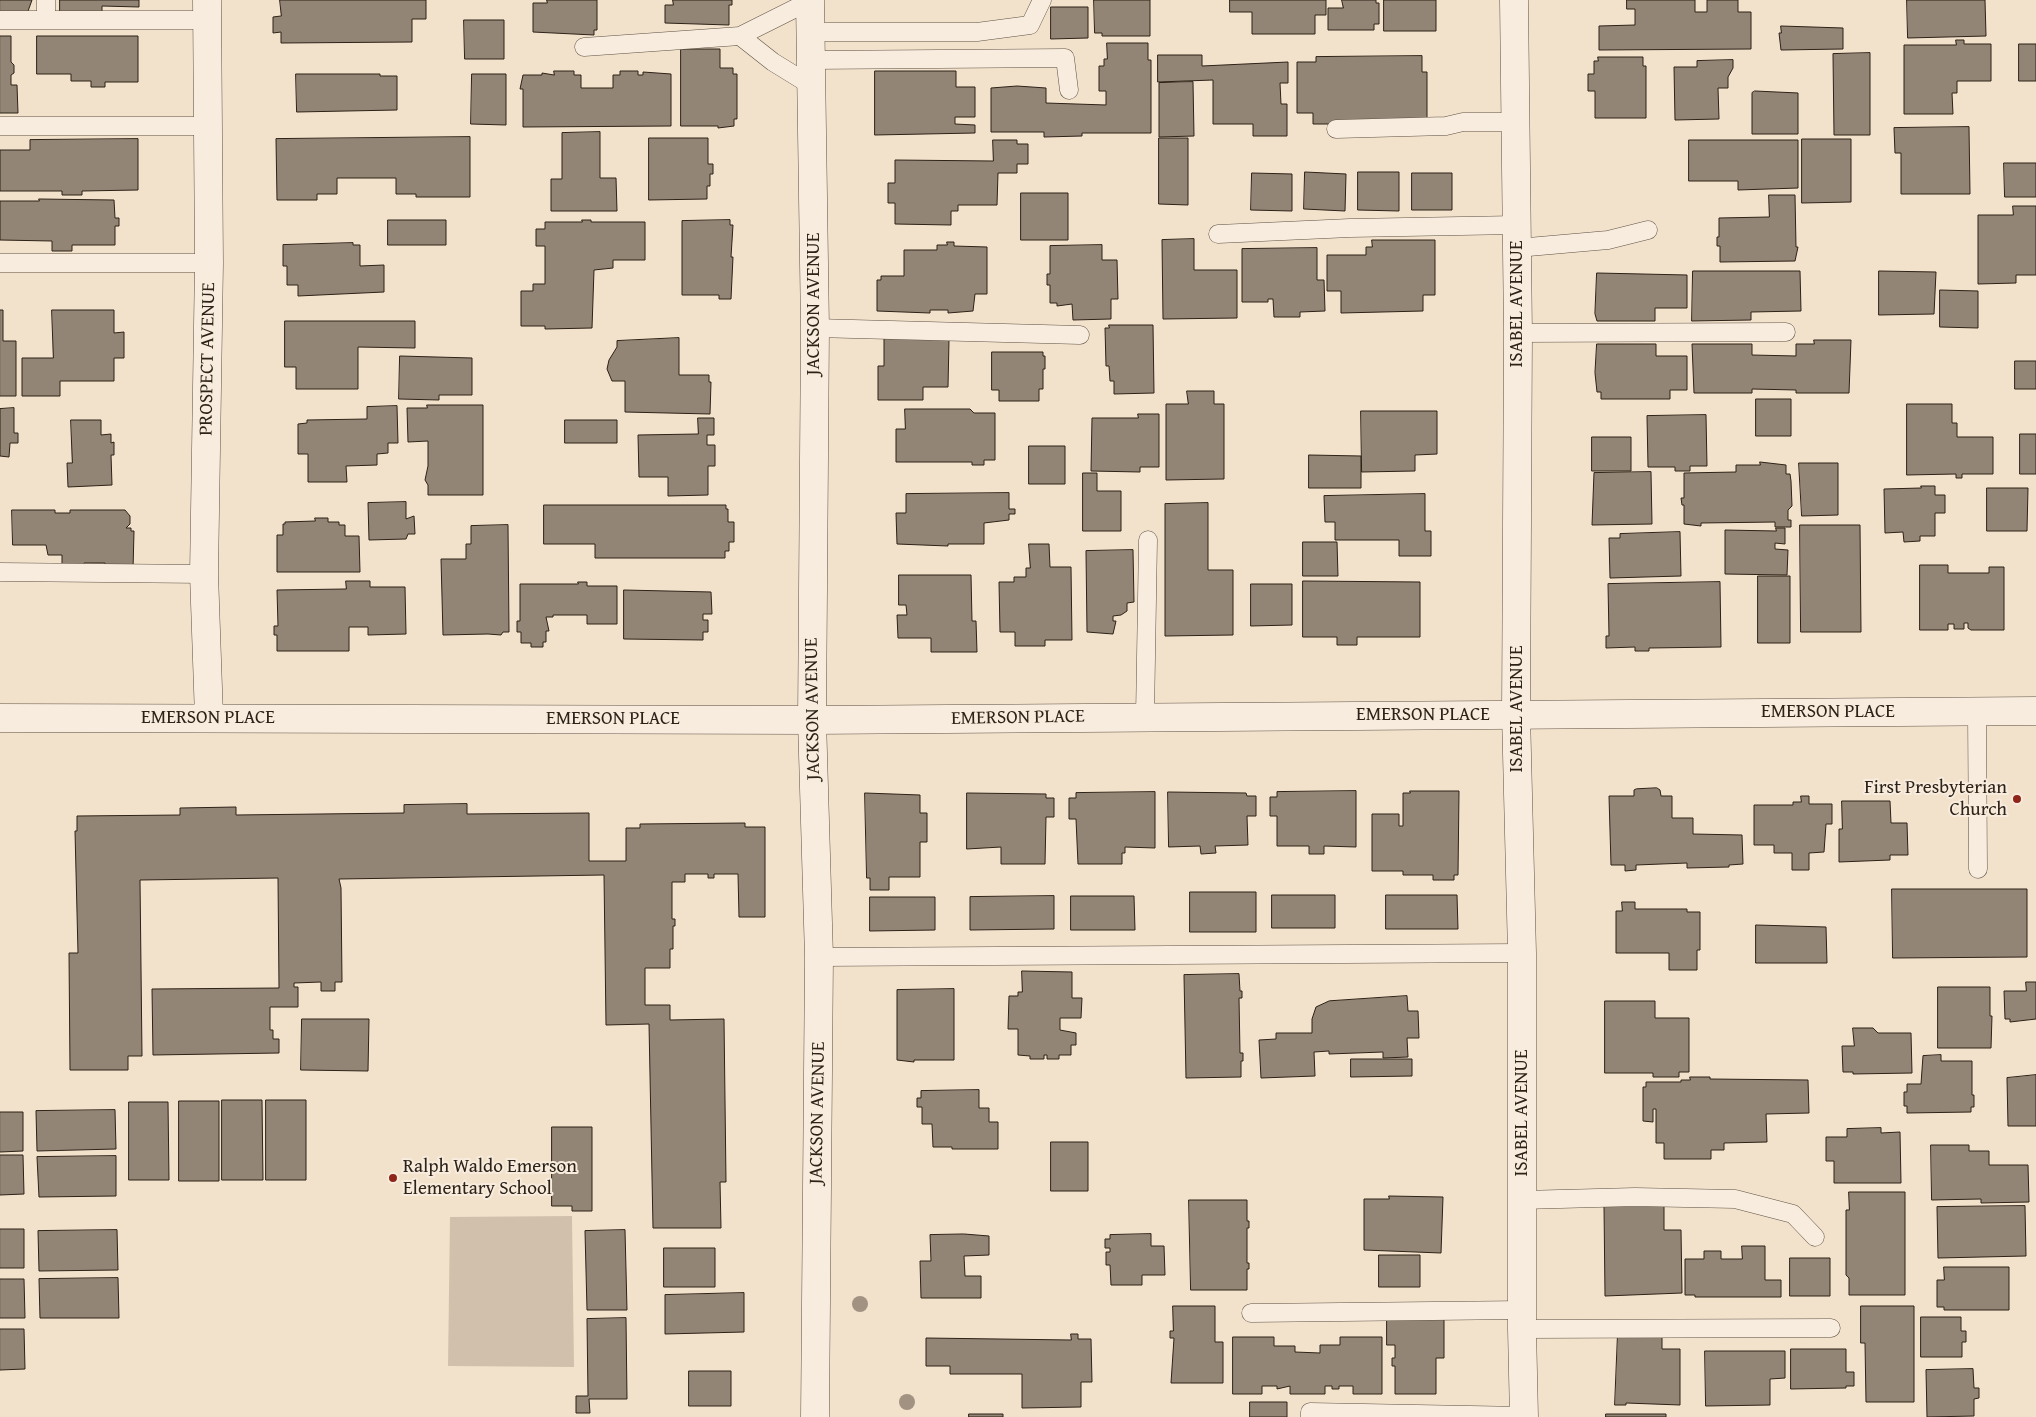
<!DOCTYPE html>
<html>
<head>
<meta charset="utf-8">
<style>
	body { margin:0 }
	canvas { display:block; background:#f2e1cb }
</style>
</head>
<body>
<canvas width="2036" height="1417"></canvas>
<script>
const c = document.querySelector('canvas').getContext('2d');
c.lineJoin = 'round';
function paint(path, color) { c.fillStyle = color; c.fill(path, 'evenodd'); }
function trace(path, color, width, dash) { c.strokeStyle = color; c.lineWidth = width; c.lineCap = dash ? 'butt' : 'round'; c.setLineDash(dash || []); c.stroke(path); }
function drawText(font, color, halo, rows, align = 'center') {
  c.font = font + ' "Gentium Book Plus",serif'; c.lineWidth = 4; c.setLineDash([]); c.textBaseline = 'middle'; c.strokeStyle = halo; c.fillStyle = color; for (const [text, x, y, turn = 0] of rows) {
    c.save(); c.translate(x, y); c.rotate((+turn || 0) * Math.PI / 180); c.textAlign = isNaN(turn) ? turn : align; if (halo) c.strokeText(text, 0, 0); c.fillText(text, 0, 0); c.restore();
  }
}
paint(new Path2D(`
	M572,1216L574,1367L448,1366L450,1217Z`), '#d1c1ac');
const building = new Path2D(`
	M0,0H32L27,14L0,13Z
	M60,0H139V7L102,6V14L60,13Z
	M280,0H426V19H412V42L281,43V32L273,33V17L281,16Z
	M547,0H597V30H594V35L533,32V3H547Z
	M673,0H732V5H729V25L665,23V5H673Z
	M1094,0H1150V36H1102V33H1095Z
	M1230,0H1326V15H1315V34H1252V12H1230Z
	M1342,0H1376V3H1379V24H1374V30H1328V8H1343Z
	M1384,0H1436V31H1384Z
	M1627,0H1695V12H1707V0H1738V12H1751V49L1599,50V26L1635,25V9H1627Z
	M1907,0H1985L1986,36L1908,38Z
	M1051,7H1088V38L1051,39Z
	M464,20H504V59H465Z
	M1781,26L1843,28V49L1781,50L1779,33H1781Z
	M0,36H11V62L14,65V73L11,75V85H17L18,113H0Z
	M37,36H138V82H105V87H91V81H71V74H37Z
	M1956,40H1964V44H1991V81H1957V93H1952L1953,114H1904V45H1956Z
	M1107,43H1148V60H1151V133H1082V136L1044,137V132H991V88L1017,86L1046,88V103L1106,105V91H1099V66H1104V59H1107Z
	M2019,44H2036V81H2019Z
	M681,49H720V68H733V74H737V119H734V126L718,128V126H681Z
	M1870,53V135H1834L1833,54Z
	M1158,55H1202V66L1288,62V83H1280L1281,104H1287V136H1253V124H1213V80L1158,82Z
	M1422,56V72H1427V124H1313V113H1297V62H1316V57Z
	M1598,57H1643V66H1646V118H1595V91H1588V74H1594V61H1598Z
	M1733,60V68L1728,77V88H1718L1719,119L1675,120L1674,67H1697V61Z
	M554,71H574V75H581V88H613V75H620V71H638V75H643V72L671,74V126L523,127V89H520L523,75H542V73L554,75Z
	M875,71H956V87H975V117H955V124L975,125V133L875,135Z
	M296,74H380V76H397V110L297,112Z
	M472,74H506V125L471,124Z
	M1193,82L1194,136L1159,137V83Z
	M1755,91L1798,93V134H1752V93Z
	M1969,127L1970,194H1901V153H1895L1894,128Z
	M600,132V178H616L617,211H551V179H562V133Z
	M470,137V197H416V194H396V178H337V194H317V200H277L276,139Z
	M649,138H708V164H713V174H710V186H707V199L649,200Z
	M1159,138H1188V205L1159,204Z
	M138,139V190L82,191V195H62V191H0V150H30V140Z
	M1802,139H1851V202L1802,203Z
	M993,140H1017V144H1028V164H1017V173H998L997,205H958V211H951V225L895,224V203H888V183H895V160L993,161Z
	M1689,140H1798V188L1738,190V181H1689Z
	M2004,163H2036V197H2005Z
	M1305,172L1346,174L1345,211L1304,209Z
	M1358,172H1399V211L1358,210Z
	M1252,173L1292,174V211L1251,210Z
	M1412,173H1452V210H1412Z
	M1021,193H1068V240H1021Z
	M1769,195H1795L1796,247H1798L1795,261L1720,262V246H1717V237H1719V218L1769,217Z
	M39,199L114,200L115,218H119V226H115V245H72V251H52V241L0,240V201H39Z
	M2013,206H2036V275H2016V283L1978,284V215H2013Z
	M388,220H446V245H388Z
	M582,220H591V222H645V260H613V268L594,270L592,328L545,329V326H521V291H533V284H545V246H536V229H545V222H582Z
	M730,220V225H733L731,257H733L731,299H719V295H682V221Z
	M1194,239V270H1237V318L1163,319L1162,240Z
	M1372,240H1435V295H1423V311L1341,313V291H1327V255H1366V247H1372Z
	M947,242H954V246L987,247V294H975L973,311L948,313V310H930V313L877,311V280H881V276H904V250H937V245H947Z
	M353,243V245H360V266L384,265V292L298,296V285H287V266H283V245Z
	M1102,245V260H1117L1118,299H1111V319L1073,320L1072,304L1057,306V303H1050V285H1047V274H1050V246Z
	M1317,248V280H1324L1325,311L1300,312V317H1274L1273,299H1268V302H1242V249Z
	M1693,271H1800L1801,311L1751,312V320L1692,321Z
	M1879,271L1936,272L1934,314L1879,315Z
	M1597,273L1687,275V308H1655V321H1597L1595,314Z
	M1940,290L1978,291V328L1940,327Z
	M0,310H3V341H16V396H0Z
	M52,310H114V333L124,332V358H114V381H60V396H22V358H53Z
	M285,321H415V348L358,347V389H296V367H285Z
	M1109,325H1153L1154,393L1114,394V381H1110L1109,366H1106L1105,328H1109Z
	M679,338V375H709V382H711L710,414L625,412V381H612L607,369L609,360L617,347V341Z
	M896,338L949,340L948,387H923V400H878V366H884V339Z
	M1814,340H1851L1849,393H1796V390L1752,389V393H1694L1692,344H1752V355L1796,356V344H1814Z
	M1597,344H1656V356H1687V390H1670V399H1601V392H1597L1595,373Z
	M992,352H1043V356H1045V369H1043V389H1039V401H999V390H992Z
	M400,356L472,358V395H439V400L399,399Z
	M2015,361H2036V389H2015Z
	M1187,391H1214V404H1224V479L1166,480V404H1188Z
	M1756,399H1791V436H1756Z
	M1907,404H1952V423H1957V437H1993V474H1962V478H1956V474L1907,475Z
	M427,405H483V495H428V485L425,480L428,466V441L408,442L407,408H427Z
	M397,406L398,443H388V453L377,454V465L346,466L347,482H308V454H298V424L307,423V420L367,419V407Z
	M14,408V433H18V443H10L9,457L0,456V409Z
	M905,409H970L974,413H995V460H984V465H972V462H896V429H905Z
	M1361,411H1437V454L1415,455V471L1362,472Z
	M1138,414H1159V467H1140V472L1091,471L1092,418H1138Z
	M1706,415L1707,466H1690V471H1675V467H1648L1647,416Z
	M698,418H714V435H707V445H715V466H708V495L668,496V477H639L638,435L698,434Z
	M71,420H101V435L111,434V443L114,442V455H111L112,485L68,487L67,463H72Z
	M565,420H617V443H565Z
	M2020,434H2036V474H2020Z
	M1592,437H1631V471H1592Z
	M1029,446H1065V484H1029Z
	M1309,455L1361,456V488H1309Z
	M1760,462L1786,465V474H1790L1791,481L1792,506L1788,510V520H1791V527H1775V522L1701,523V526L1684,524V505H1682L1681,498H1684V473L1736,472V465H1760Z
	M1799,463H1838V515L1802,516Z
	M1651,472L1652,524L1592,525L1594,473Z
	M1083,473H1097V491H1121V531H1083Z
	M1921,486H1935V495H1945V513H1935V536H1920V541L1904,542L1903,532L1885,533L1884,489L1921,488Z
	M1987,488H2028L2027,531H1987Z
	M1009,493V509H1015V514H1009V520L984,523V544H948V546L897,544L896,513H906V494Z
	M1425,494V531H1431V556H1399V540H1335V522H1325L1324,496Z
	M406,502V519L414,516L415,534H408L406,539L369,540L368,503Z
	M1208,503V570H1233V635L1165,636V504Z
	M544,505H726V509H728V522H734V542H729V551H725V558H595V544H544Z
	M12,510H55V513H70V510H125L130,516V524L126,528H131V531H134L133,570H105V563H84V570H62V555H48L46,545H13Z
	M315,518H328V522H339V525H345V536H359L360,572H277V535H283V524H285V522L315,521Z
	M508,525L509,632H503L501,635L488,634L443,635L441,559H466V544H471V526Z
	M1800,525H1860L1861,632H1801Z
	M1776,528H1785V544L1775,543V549L1788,550L1787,575L1725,574V530L1776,531Z
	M1680,532L1681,576L1610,578L1609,538H1620V534Z
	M1303,542H1337L1338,576H1303Z
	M1029,544H1049L1050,567H1071L1072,640H1045V646H1015V632H1000L999,582H1014V577H1026V568H1030Z
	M1133,550L1134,602L1127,603V611L1121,615L1113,616V621H1116L1113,634L1087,632L1086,551Z
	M1920,565H1948V573H1989V567H2004V630H1971L1968,628V623H1964V629H1954V624H1948V630H1920Z
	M899,575H971L972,621H976L977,652H931V638H898L897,615H907L906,605H899Z
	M1758,576H1790V643H1758Z
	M346,581H370V587H405L406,634L368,635V627H349V651H277V635H274V626H278L277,590L346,589Z
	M1303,581L1420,582V637H1357V645H1337V637H1303Z
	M578,582H587V586H617V624H587V615H553V617H546L549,631H546V642H543V647H531V643H521V632H517V621H520V584H578Z
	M1720,582L1721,647L1649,648V651H1635V647L1606,648V636H1609L1608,584Z
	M1251,584H1292V625L1251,626Z
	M624,590L711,592L712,614H703V620H708V632H703V640L624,639Z
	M1657,788L1660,790L1661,796H1672V818H1693V834L1742,835L1743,864L1729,865V867L1687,868V863L1636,865V870L1625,871V865H1611L1609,796H1634V790L1636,789Z
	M1356,791V847L1324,846V854H1309V846H1277V816H1270V797H1277V792Z
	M1410,791H1459L1458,875H1454V880H1433V875H1403V871H1372V814H1399V826H1403V793H1410Z
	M1155,792V848L1125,847V853H1122V864H1078L1076,819H1069V798H1076V793Z
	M1168,792L1246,793L1247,796H1256V816H1247L1248,845L1215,846L1216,853L1201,854L1200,846L1169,847Z
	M865,793L920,795V813H927V842H920V877H889V890H870V878H867Z
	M967,793L1046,794V798H1054V817H1046L1045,864H1001V847L967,849Z
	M1801,796H1809V804H1832V824H1826L1824,852L1809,853V870H1792V853H1774V845H1754V805H1793V802H1801Z
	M1842,801H1890L1891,823H1907L1908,855H1890V860L1839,862V829H1842Z
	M467,804V814L589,813V861H626V828H640V824L745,823V827H765V917H739L738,874H714V878H708V874H685V882H672V919H675V926H673V949H670V968H645V1005H670V1020L724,1019L726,1182H720L721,1228H653L649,1024L606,1025L604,875L339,879L341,888L342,982H335V991H321V982L294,983V987H298V1007H270V1030H273V1039H279V1053L153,1055L152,989L279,988L278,878L140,880L142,1056H128V1070H70L69,953H78L75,831H77V816L180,815V808L236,807V815L404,813V805Z
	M1892,889H2027V957L1893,958Z
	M1190,892H1256V932H1190Z
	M1272,895H1335V928H1272Z
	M1386,895H1457L1458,929H1386Z
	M1054,896V929L970,930V897Z
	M1071,896H1134L1135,930H1071Z
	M870,897H935V930L870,931Z
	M1622,902H1635V909H1687V912H1700V950H1697V970H1669V953H1616V911H1622Z
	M1756,925L1826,927L1827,963H1756Z
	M1022,971L1072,972V998H1082L1081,1018H1060V1030L1076,1033V1045H1071V1055H1059V1059H1047V1055H1044V1059H1030V1056L1018,1055V1029H1008L1009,996H1018V992H1022Z
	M1239,974L1240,991H1242V998H1239L1240,1053H1243V1061H1241V1077L1186,1078L1184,975Z
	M2026,982H2036V1019L2010,1022V1019H2005L2004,991H2026Z
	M1938,987H1990V1016H1992L1991,1048H1938Z
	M954,989V1060H914V1062L897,1060V990Z
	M1407,996L1408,1011H1418L1419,1038H1407L1408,1057L1383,1058V1052L1329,1054V1051L1314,1052L1315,1076L1261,1078L1259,1040L1276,1039V1033H1312V1019L1316,1007L1329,1001Z
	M1605,1001H1655V1018H1689V1072H1679V1077H1653V1073H1605Z
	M302,1019H369L368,1071L301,1070Z
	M1853,1028H1873L1878,1033H1911L1912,1073L1853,1074V1072H1843L1842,1046H1854Z
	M1941,1055V1061H1972V1095H1974V1107H1971V1112L1907,1113V1106H1904V1092H1907V1084H1921L1923,1056Z
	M1351,1059H1412V1076L1351,1077Z
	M2036,1075V1126H2008L2007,1078Z
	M1690,1077H1710V1079L1808,1080L1809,1113L1766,1114L1767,1142L1724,1143V1150H1711V1159H1664V1143H1656V1109H1653V1122L1643,1121V1087H1646V1082H1681V1080H1690Z
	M979,1090V1108H989V1122H998V1149H952V1147H933L932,1124H922V1107H917V1098H921V1091Z
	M222,1100H262L263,1180H222Z
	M266,1100H306V1180H266Z
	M179,1101H219V1181H179Z
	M129,1102H168L169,1180H129Z
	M115,1110L116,1149L37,1151L36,1111Z
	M0,1112H23V1151L0,1152Z
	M552,1127H592V1211H572V1206H552Z
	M1881,1128V1133L1900,1132L1901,1183H1834V1161H1826V1137H1847V1129Z
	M1051,1142H1088V1191H1051Z
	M1931,1145H1969V1151H1989V1165H2028L2029,1202L1981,1203V1199L1932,1200Z
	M0,1155H23L24,1194L0,1195Z
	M116,1156V1196L39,1197L37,1157Z
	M1849,1192H1905V1295H1849V1278L1846,1275V1210H1849Z
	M1389,1196L1443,1197L1441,1253L1364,1250V1199H1389Z
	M1189,1200H1247V1221H1249V1228H1247V1263H1249V1269H1247V1290H1191Z
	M1664,1204V1230H1681L1682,1293L1605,1296L1604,1205Z
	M2025,1206L2026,1256L1938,1258L1937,1207Z
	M0,1229H24V1268H0Z
	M117,1230L118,1270L39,1271L38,1231Z
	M625,1230L627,1310H587L585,1231Z
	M964,1234L989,1236V1255L964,1256L965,1276H981V1298H921L920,1261H931L930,1235Z
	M1151,1234V1246H1164L1165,1275H1142V1285H1111L1110,1265H1106V1252H1110V1248H1105V1239H1110V1235Z
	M1742,1246H1765V1280H1781V1297H1695V1295H1685V1259H1704V1251H1721V1259H1742Z
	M664,1248H715V1287H664Z
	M1379,1255H1420V1287H1379Z
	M1790,1258H1830V1296H1790Z
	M1944,1267H2009V1310H1944V1307H1937V1280H1944Z
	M118,1278L119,1318H40L39,1279Z
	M0,1279H24L25,1318H0Z
	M744,1293V1332L665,1334V1295Z
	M1173,1306H1215V1342H1223V1383H1171L1174,1338H1170V1331H1173Z
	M1861,1306H1914V1402H1866L1865,1343H1861Z
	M1387,1316H1444V1358H1436V1394H1395V1366H1392V1358H1395V1345H1387Z
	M1921,1317H1961V1331H1966V1342H1962V1357H1921Z
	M626,1318L627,1399H589L590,1413H576V1396H588L587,1319Z
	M0,1329H24L25,1369L0,1370Z
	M1618,1332H1662V1349H1680V1405L1626,1403V1405H1615Z
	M1071,1334H1078V1339H1091L1092,1382H1081V1407L1022,1408V1374H950V1366H926V1338L1071,1340Z
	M1233,1337H1274V1346H1295V1352L1320,1353V1345H1340V1337H1382V1394H1353V1386H1339V1389H1332V1386H1325V1394H1290V1386L1277,1389V1386H1262V1394H1233Z
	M1791,1349H1846V1372H1854V1386H1846V1388L1791,1389Z
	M1705,1351H1785V1378L1770,1379V1405L1706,1406Z
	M1973,1369L1974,1388H1979V1398L1974,1399V1416L1927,1417L1926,1370Z
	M689,1371H731V1406H689Z
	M1250,1402H1287V1417H1250Z
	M969,1414H1003V1417H969Z
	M1606,1414H1666V1417H1606Z`);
paint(building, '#938575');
trace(building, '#2d2217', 1);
const service = new Path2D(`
	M46,0V20
	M0,20H207
	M811,32H977L1030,25L1042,0
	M740,36L773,62L812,86
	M584,47L740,36L810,1
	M811,60L1065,58L1069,90
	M0,126H208
	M1336,129L1446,126L1463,122H1515
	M1218,234L1350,228L1516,225
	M1517,248L1608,240L1648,230
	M0,263H209
	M815,328L1080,335
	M1518,333L1786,332
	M0,572L204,574
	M1977,711L1978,869
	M1145,716L1148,540
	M819,957L1522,953
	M1522,1200L1635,1197L1735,1199L1793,1214L1815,1237
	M1251,1313L1523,1310
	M1522,1329L1831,1328
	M1310,1417V1412L1524,1416`);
const minor = new Path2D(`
	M207,0L209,263L204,574L209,717
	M810,0L815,328L812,720L819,957L815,1417
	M1514,0L1518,333L1516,714L1522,953V1329L1524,1417`);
const tertiary = new Path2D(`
	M0,718L812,720L2036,711`);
trace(service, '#5e5244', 19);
trace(minor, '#5e5244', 29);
trace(tertiary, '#5e5244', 29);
trace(service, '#f7ecdd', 18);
trace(minor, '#f7ecdd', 28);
trace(tertiary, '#f7ecdd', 28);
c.fillStyle = '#a19281';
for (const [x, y] of [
	[860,1304],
	[907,1402]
]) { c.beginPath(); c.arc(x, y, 8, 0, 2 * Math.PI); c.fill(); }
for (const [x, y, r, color] of [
	[2017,799,5,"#8f2418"],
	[393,1178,5,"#8f2418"]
]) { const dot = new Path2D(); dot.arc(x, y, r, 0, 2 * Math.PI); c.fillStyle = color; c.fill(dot); trace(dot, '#f7ecdd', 2); }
drawText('19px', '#2d2217', '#f7ecdd', [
	["JACKSON AVENUE",814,304,-90],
	["ISABEL AVENUE",1517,304,-90],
	["PROSPECT AVENUE",208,359,-89],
	["JACKSON AVENUE",813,709,-91],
	["ISABEL AVENUE",1517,709,-90],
	["EMERSON PLACE",1828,712],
	["EMERSON PLACE",1423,715],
	["EMERSON PLACE",208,718],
	["EMERSON PLACE",1018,718,-1],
	["EMERSON PLACE",613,719],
	["JACKSON AVENUE",818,1113,-89],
	["ISABEL AVENUE",1522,1113,-90]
]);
drawText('19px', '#2d2217', '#f7ecdd', [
	["First Presbyterian",2007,788],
	["Church",2007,810],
	["Ralph Waldo Emerson",403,1167,"left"],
	["Elementary School",403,1189,"left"]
], 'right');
</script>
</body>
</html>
